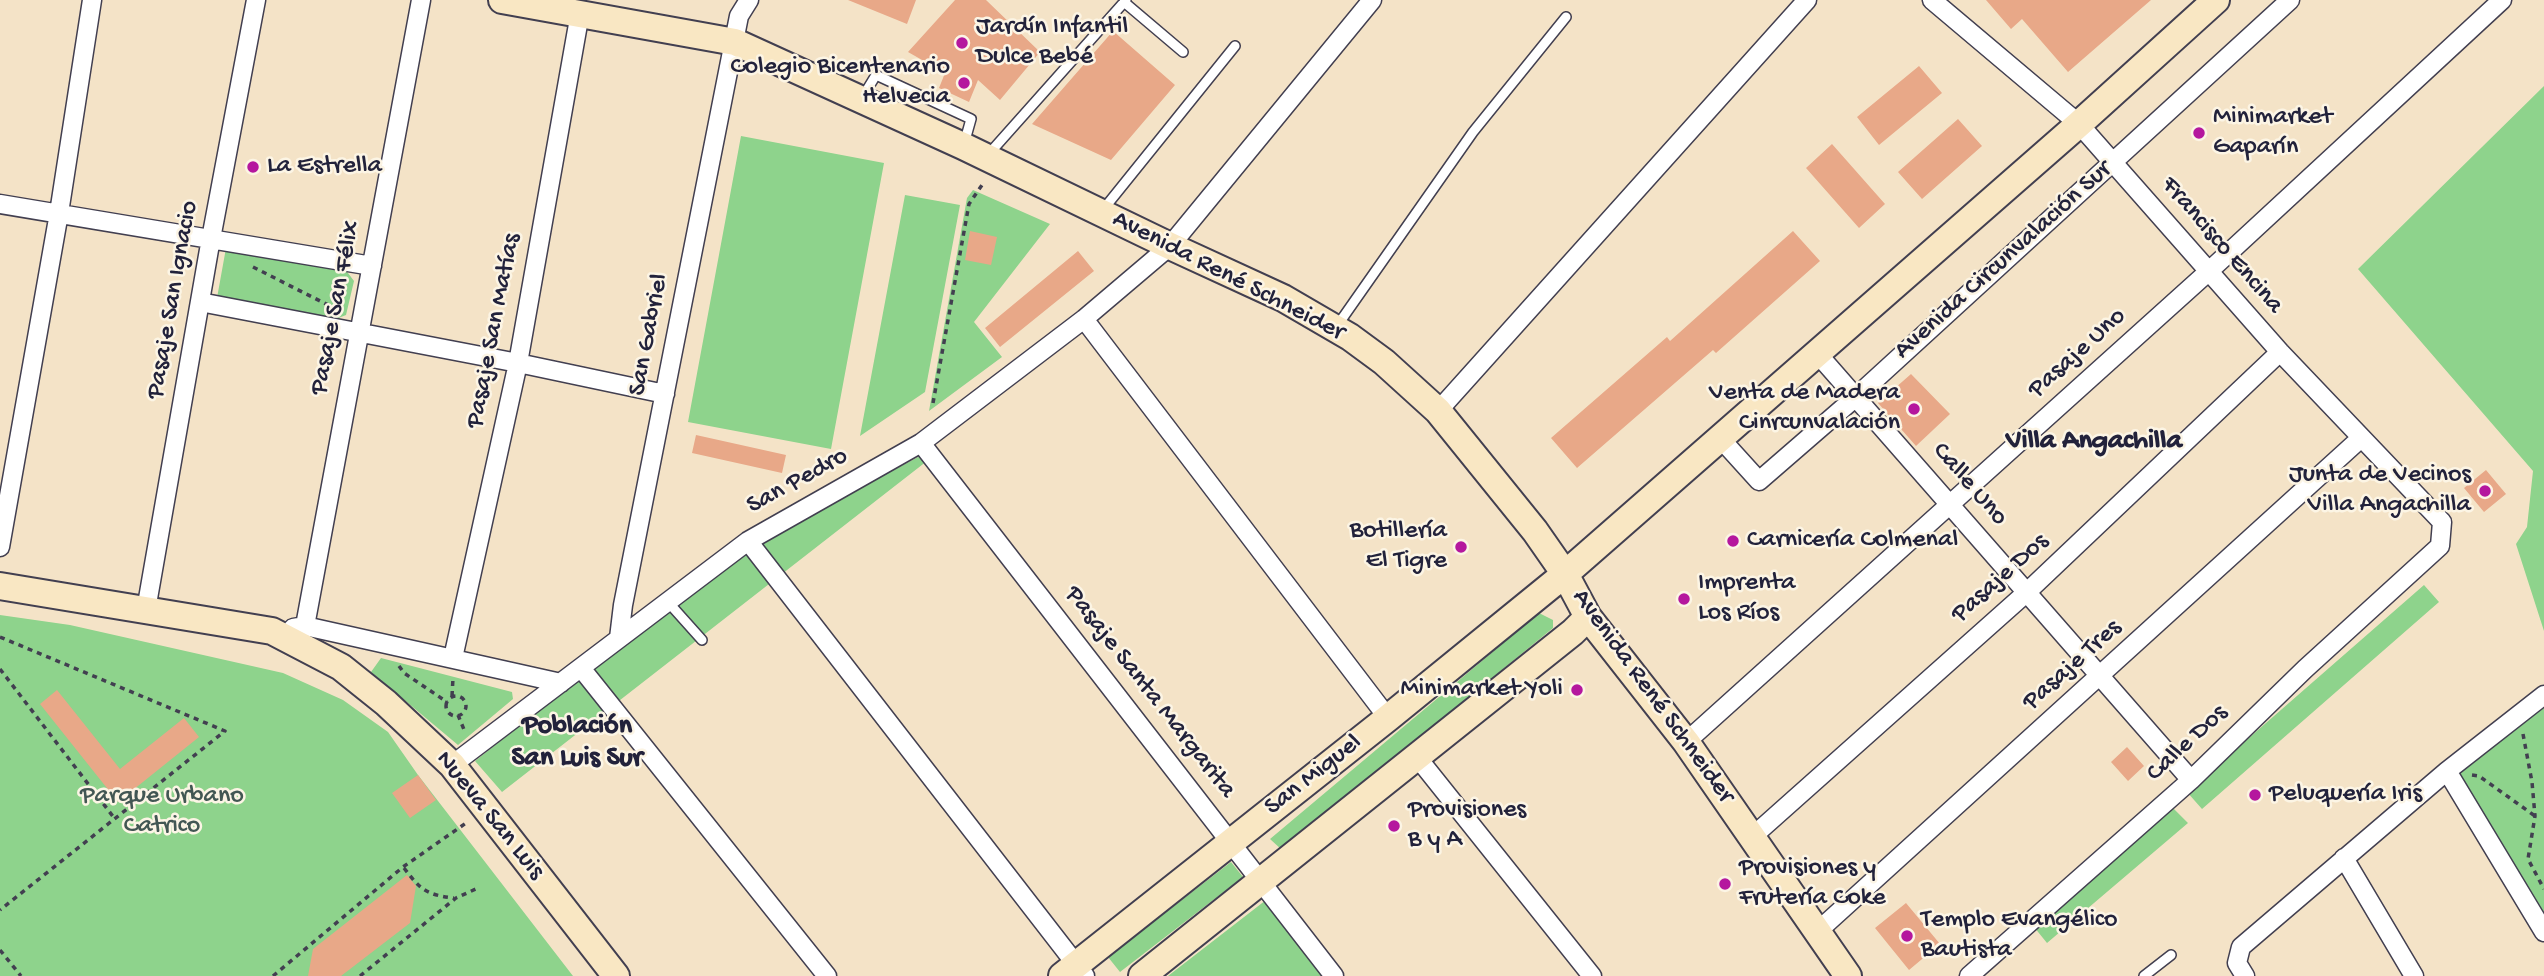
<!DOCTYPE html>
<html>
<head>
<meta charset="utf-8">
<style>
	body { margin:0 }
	canvas { display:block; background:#f4e3c7 }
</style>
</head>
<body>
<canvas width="2544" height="976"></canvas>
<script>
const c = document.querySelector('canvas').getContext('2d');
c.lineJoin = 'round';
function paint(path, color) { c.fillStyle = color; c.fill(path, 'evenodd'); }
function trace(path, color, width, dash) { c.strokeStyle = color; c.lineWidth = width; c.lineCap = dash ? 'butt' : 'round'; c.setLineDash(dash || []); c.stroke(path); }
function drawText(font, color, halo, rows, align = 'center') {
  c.font = font + ' "Gochi Hand",sans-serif'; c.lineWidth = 5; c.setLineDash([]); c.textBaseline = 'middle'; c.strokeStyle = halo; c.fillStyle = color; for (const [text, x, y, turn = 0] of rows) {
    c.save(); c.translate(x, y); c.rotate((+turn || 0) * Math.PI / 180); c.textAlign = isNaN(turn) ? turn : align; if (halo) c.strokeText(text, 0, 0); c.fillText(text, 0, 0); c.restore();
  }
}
paint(new Path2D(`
	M2544,86V631L2516,544L2527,527L2533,471L2358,269Z
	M741,136L884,163L831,449L688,422Z
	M973,190L1050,224L974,322L1002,357L929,411L967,198Z
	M905,195L960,205L925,392L860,436Z
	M226,248L345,269L354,281L346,315L336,319L217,298Z
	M922,455L927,461L502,792L475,761L615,650L780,530Z
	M2424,585L2439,602L2202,809L2187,792Z
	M1539,613L1553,620V628L1282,850L1270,839Z
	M0,615L70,625L283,673L343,700L388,732L418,775L573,976H0Z
	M381,658L512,692L513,699L458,745L371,672Z
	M2544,704V915L2461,778V763Z
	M2173,808L2188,823L2047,943L2034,927Z
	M1231,862L1243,877L1120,972L1108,957Z
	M1266,900L1326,976H1168Z`), '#8ed38c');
paint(new Path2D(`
	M848,0H916L907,24Z
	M955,0H986L1040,52L1000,100L978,80L969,102L939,88L945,73L908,52Z
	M1986,0H2151L2068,72L2022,19L2011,29Z
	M1113,31L1175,85L1111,160L1032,124Z
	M1919,66L1942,93L1879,145L1857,117Z
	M1958,119L1982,146L1922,199L1898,172Z
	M1832,144L1885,204L1859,228L1806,168Z
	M970,231L997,237L991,265L965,260Z
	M1793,231L1820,261L1716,353L1713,350L1577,468L1551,438L1667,337L1670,341Z
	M1078,251L1094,271L1000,347L985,328Z
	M1911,374L1950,414L1916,446L1878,403Z
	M696,435L786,455L782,473L692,453Z
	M2486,470L2506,494L2484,512L2464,488Z
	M57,690L120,769L184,718L199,737L118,802L40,704Z
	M2127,747L2144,766L2128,781L2111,762Z
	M418,775L436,800L410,818L392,793Z
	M407,875L416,886L410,923L341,976H308L313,949Z
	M1906,903L1940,944L1909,970L1875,928Z`), '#e8a888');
const lane = new Path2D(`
	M1124,2L1183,52
	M862,98L876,75L971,119L964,144
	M987,156L1126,0
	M1102,211L1235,46
	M1337,326L1473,132L1566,17
	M668,602L702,640
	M2144,976L2171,955`);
const street = new Path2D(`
	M1932,0L2079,124L2280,352L2442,522L2440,546L2305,669L2191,780L1969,976
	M0,204L372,266
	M200,302L518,363L665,394
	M1084,319L1388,718
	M1816,352L2191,780
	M1438,411L1807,0
	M1720,438L1759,481L1857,396L2290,0
	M921,443L1334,976
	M748,541L1085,976
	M0,547L59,213L92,0
	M146,610L210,244L256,0
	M305,626L421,0
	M293,628L305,626L561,683
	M619,638L623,605L739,16L749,0
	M453,658L518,363L580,13
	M581,668L827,976
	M1686,742L2208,272L2502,0
	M1417,757L1592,976
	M452,765L748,541L921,443L1084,319L1170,246L1372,0
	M2447,771L2544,932
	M1752,837L2026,593L2280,352
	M2344,858L2414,976
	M1818,931L2361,438
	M2245,976L2237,963L2241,947L2447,771L2544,695`);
const secondary = new Path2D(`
	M502,0L735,42L963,146L1170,246L1283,298L1350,337L1384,362L1438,411L1535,531L1565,574L1588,617L1686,742L1848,976
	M0,586L272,631L341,667L386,703L452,765L616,976
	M1062,976L1388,718L1565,574L2079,124L2216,0
	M1142,976L1573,632L1588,617`);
trace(lane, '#423f50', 12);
trace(street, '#423f50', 21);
trace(secondary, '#423f50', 30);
trace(new Path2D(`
	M253,267L330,306
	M933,403L969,204L982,185
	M0,637L225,731L0,910
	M399,666L404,673L447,702
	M0,669L115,819
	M452,696L453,678
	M446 706a10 10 0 1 1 20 0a10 10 0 1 1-20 0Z
	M458,715L465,732
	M2523,734L2532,782L2535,816L2528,859L2544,889
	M2472,775L2479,776L2535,816
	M404,868C420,889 426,895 454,898
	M0,950L21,976
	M273,976L403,867L466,823
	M360,976L456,898L478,888`), '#423f50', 3.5, [5, 5]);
trace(lane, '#fff', 9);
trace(street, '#fff', 18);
trace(secondary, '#f9e7c3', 26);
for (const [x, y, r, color] of [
	[962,43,7,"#b5179e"],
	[964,83,7,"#b5179e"],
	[2199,133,7,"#b5179e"],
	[253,167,7,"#b5179e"],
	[1914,409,7,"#b5179e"],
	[2485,491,7,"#b5179e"],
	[1733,541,7,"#b5179e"],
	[1461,547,7,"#b5179e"],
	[1684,599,7,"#b5179e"],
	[1577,690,7,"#b5179e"],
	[2255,795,7,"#b5179e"],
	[1394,826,7,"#b5179e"],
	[1725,884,7,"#b5179e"],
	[1907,936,7,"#b5179e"]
]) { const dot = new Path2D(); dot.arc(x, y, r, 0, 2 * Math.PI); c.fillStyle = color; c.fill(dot); trace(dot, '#fcf5e5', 2.5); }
drawText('26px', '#22223b', '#fcf5e5', [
	["Jardín Infantil",976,28],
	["Dulce Bebé",976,58],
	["Colegio Bicentenario",950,68,"right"],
	["Helvecia",950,98,"right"],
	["Minimarket",2213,118],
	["Gaparín",2213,148],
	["La Estrella",267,167],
	["Venta de Madera",1900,394,"right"],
	["Cinrcunvalación",1900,424,"right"],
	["Junta de Vecinos",2471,476,"right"],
	["Villa Angachilla",2471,506,"right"],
	["Botillería",1447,532,"right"],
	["El Tigre",1447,562,"right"],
	["Carnicería Colmenal",1747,541],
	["Imprenta",1698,584],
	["Los Ríos",1698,614],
	["Minimarket Yoli",1563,690,"right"],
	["Peluquería Iris",2269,795],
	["Provisiones",1408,811],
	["B y A",1408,841],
	["Provisiones y",1739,869],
	["Frutería Coke",1739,899],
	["Templo Evangélico",1921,921],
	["Bautista",1921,951]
], 'left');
drawText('26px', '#22223b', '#fcf5e5', [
	["Francisco Encina",2221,246,49],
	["Avenida Circunvalación Sur",2004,261,-42],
	["Avenida René Schneider",1228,277,27],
	["Pasaje San Ignacio",174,300,-80],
	["Pasaje San Félix",337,308,-79],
	["Pasaje San Matías",495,331,-79],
	["San Gabriel",650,335,-79],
	["Pasaje Uno",2078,354,-42],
	["San Pedro",798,482,-29],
	["Calle Uno",1969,485,49],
	["Pasaje Dos",2001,579,-42],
	["Pasaje Tres",2073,666,-42],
	["Pasaje Santa Margarita",1149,693,52],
	["Avenida René Schneider",1652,697,54],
	["Calle Dos",2188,744,-43],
	["San Miguel",1314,776,-38],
	["Nueva San Luis",489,816,51]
]);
drawText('26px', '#425753', '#fcf5e5', [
	["Parque Urbano",162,797],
	["Catrico",162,827]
]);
drawText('bold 28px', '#22223b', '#fcf5e5', [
	["Villa Angachilla",2094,443],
	["Población",577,728],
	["San Luis Sur",577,760]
]);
</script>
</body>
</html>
